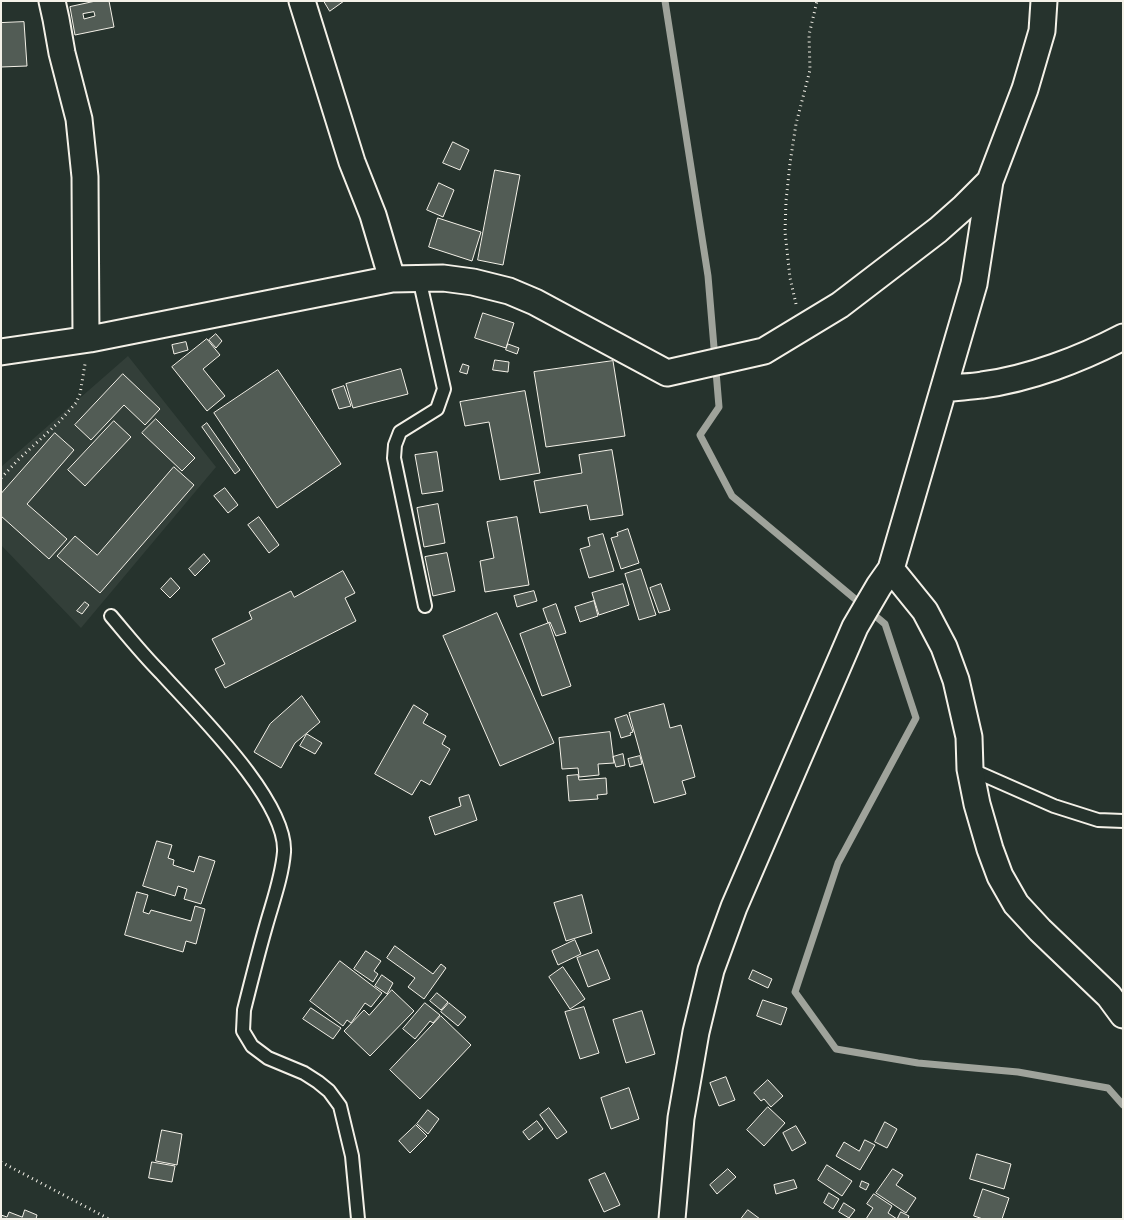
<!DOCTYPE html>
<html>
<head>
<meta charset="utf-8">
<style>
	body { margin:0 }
	#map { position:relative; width:1124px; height:1220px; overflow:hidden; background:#26332d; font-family:"Architects Daughter",sans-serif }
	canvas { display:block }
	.frame { position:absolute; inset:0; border:2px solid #f4f1e8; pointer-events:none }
</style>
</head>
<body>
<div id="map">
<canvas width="1124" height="1220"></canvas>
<div class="frame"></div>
</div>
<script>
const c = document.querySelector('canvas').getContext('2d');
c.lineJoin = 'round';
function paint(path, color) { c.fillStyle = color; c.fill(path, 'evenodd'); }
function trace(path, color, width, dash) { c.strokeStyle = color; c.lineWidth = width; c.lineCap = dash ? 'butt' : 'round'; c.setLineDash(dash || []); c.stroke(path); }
paint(new Path2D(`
	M128,356L216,467L81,628L1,545V467Z`), '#333f39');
trace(new Path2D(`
	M665,1L708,276L719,407L700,435L732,496L885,624L916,718L838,863L795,992L836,1049L918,1063L1018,1072L1108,1088L1123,1105`), '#9fa39b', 7);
const building = new Path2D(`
	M96,1H109L114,27L75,35L70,7ZM94,12L95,16L84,19L83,14Z
	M324,1H344L330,11Z
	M24,22L27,66L1,67V23Z
	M453,142L469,150L460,170L443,163Z
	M495,170L520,175L503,265L478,260Z
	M439,183L454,190L443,217L427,210Z
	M438,218L481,232L472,261L429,247Z
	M483,313L514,323L506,348L475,338Z
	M216,334L222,341L216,348L209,340Z
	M207,339L220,355L203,369L225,396L207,411L172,367Z
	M186,342L188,350L174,354L172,345Z
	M508,344L519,348L517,354L506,350Z
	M495,360L509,362L508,372L493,370Z
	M613,361L625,436L546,447L534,372Z
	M463,364L469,366L467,374L460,372Z
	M401,369L408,394L353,408L346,384Z
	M278,370L341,464L277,508L214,413Z
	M123,374L160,409L145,425L124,405L91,440L75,425Z
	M344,386L351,406L339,409L332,390Z
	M525,391L540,473L500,480L489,422L465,426L460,402Z
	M156,419L195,458L182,471L142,433Z
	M114,421L131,437L85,486L68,470Z
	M207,423L240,470L235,474L202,427Z
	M55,433L74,450L27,504L67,539L49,559L1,516V494Z
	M612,450L623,515L590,520L587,505L540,513L534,481L582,473L579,455Z
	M437,452L443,491L422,494L415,455Z
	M174,467L194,485L100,593L57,556L75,536L97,555Z
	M225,488L238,505L228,513L214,496Z
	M438,504L445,543L424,547L417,508Z
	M259,517L279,545L269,553L248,525Z
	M517,517L529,585L485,592L480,561L494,558L487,522Z
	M628,529L639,563L621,569L611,538L618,536L617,533Z
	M603,534L614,571L589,578L580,549L590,546L588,538Z
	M447,553L455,591L433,596L425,557Z
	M204,554L210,561L195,576L189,569Z
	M641,569L656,615L639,620L625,574Z
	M343,571L355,593L345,598L356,621L225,688L215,669L225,664L212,639L252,619L249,612L291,591L294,597Z
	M171,578L180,588L170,598L161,589Z
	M623,584L629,605L599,615L592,593Z
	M661,584L670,610L659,613L650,588Z
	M534,591L537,601L517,607L514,596Z
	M594,601L598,616L580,622L575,607Z
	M85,602L89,605L82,614L77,611Z
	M556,604L566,633L556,636L550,622L548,623L543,609Z
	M497,613L554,743L500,766L443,636Z
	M549,623L571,686L542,696L520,634Z
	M302,696L320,722L295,743L281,768L254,752L270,724Z
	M664,704L670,728L681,725L695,777L682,781L686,794L654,803L629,713Z
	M414,705L428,714L423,723L446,736L442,744L450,749L430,785L421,780L412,795L375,774Z
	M627,715L633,732L630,733L631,735L621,738L615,719Z
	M610,732L614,763L598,764L599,775L579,777L578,768L562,769L559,738Z
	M307,734L322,743L315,754L300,746Z
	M623,754L625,765L616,767L613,757Z
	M640,756L642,764L630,767L628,759Z
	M578,775L579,780L606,778L607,794L597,795L598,799L569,801L567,776Z
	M469,795L477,820L435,835L429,817L461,806L459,798Z
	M157,841L172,845L168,858L174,860L173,865L194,872L199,856L215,861L201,904L184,899L187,889L178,886L175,896L143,886Z
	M137,892L148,895L143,912L149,914L151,910L191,921L195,906L205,909L196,944L186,941L183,952L125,935Z
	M582,895L592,933L566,941L554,903Z
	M575,940L581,954L558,965L552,951Z
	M395,946L433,974L441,964L446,968L424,999L408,987L415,978L387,958Z
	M598,950L610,979L588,987L577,958Z
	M366,951L381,961L374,971L378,974L373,982L354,969Z
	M340,961L382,993L371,1007L365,1003L351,1023L347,1020L343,1026L310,1001Z
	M563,967L585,999L570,1009L549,977Z
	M753,970L772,979L768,988L749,979Z
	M382,975L393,983L387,994L375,986Z
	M392,990L414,1011L370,1056L344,1031L364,1010L369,1015Z
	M437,993L448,1002L441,1010L430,1001Z
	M763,1000L787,1008L781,1025L757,1016Z
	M425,1003L440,1015L433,1023L430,1021L415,1039L403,1029Z
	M449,1003L466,1017L458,1026L441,1012Z
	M584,1007L599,1053L580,1059L565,1012Z
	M311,1008L341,1028L333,1039L303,1019Z
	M642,1011L655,1054L626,1063L613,1020Z
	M441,1016L471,1045L420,1099L390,1070Z
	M726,1077L735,1100L719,1106L710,1083Z
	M768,1080L783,1096L771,1107L764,1099L761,1101L754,1093Z
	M629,1088L639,1119L611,1129L601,1098Z
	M768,1107L785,1123L764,1146L747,1130Z
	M549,1108L567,1132L557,1139L540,1115Z
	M428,1110L439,1119L428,1134L417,1124Z
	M537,1121L543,1129L529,1140L523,1132Z
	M885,1122L897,1129L887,1148L875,1142Z
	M416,1125L427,1136L410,1153L399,1141Z
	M796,1126L806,1143L792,1151L783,1133Z
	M162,1130L182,1134L177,1165L156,1161Z
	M865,1140L875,1145L860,1170L836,1156L844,1142L859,1151Z
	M977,1154L1011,1164L1004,1189L970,1179Z
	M152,1162L175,1166L172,1182L149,1178Z
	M827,1165L852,1181L842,1196L818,1180Z
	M728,1169L736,1177L717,1194L710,1185Z
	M893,1169L903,1175L896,1185L916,1198L906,1213L876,1193Z
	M605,1173L620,1205L604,1212L589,1180Z
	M794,1180L797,1188L776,1194L774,1185Z
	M862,1181L869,1184L866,1190L860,1187Z
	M983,1189L1009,1198L1002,1219H983L974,1216Z
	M829,1193L839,1199L833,1209L824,1203Z
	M874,1194L892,1206L888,1213L897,1219H866L873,1208L867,1204Z
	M844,1203L855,1210L849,1218L839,1212Z
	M25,1210L37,1215L36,1219H1V1215L7,1217L9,1212L22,1217Z
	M748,1210L760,1219H741Z
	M901,1212L909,1216L908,1219H900L898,1218Z`);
paint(building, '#525c55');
trace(building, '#f4f1e8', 1);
const service = new Path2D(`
	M419,278L444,389L437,409L400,432L395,445L394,458L425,606
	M111,616C127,635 143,655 161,673C195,711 287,800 284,852C282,877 273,901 266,926C258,954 251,982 244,1010L243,1031L252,1046L268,1058L304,1073L318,1082L329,1091L340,1106L352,1156L358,1219
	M970,769L1054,806L1098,820L1123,821`);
const minor = new Path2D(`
	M52,1L56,19L62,53L79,119L85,177L86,339
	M302,1L352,162L373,215L392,279
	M1,352L90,339L392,279L443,278L473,282L509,291L535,302L667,373L764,351L840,305L938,230L964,207L990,181L1025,89L1042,31L1044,1
	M944,389C956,387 969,387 982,385C1029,379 1081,359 1123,337
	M891,569L925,611L944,647L956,680L969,737L970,769L977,804L990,849L1000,876L1016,904L1040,930L1109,996L1123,1015
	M672,1219L681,1118L696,1032L711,970L734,907L855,627L879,586L891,569L974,284L990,181`);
trace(service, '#f4f1e8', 16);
trace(minor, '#f4f1e8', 29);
trace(new Path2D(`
	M796,304L790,278L785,232L786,201L790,163L796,124L810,70L809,35L817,1
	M1,478L19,459L59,422L76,403L80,394L85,364
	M1,1162L109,1219`), '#f4f1e8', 3, [1, 4]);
trace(service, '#26332d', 12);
trace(minor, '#26332d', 25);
</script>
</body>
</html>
